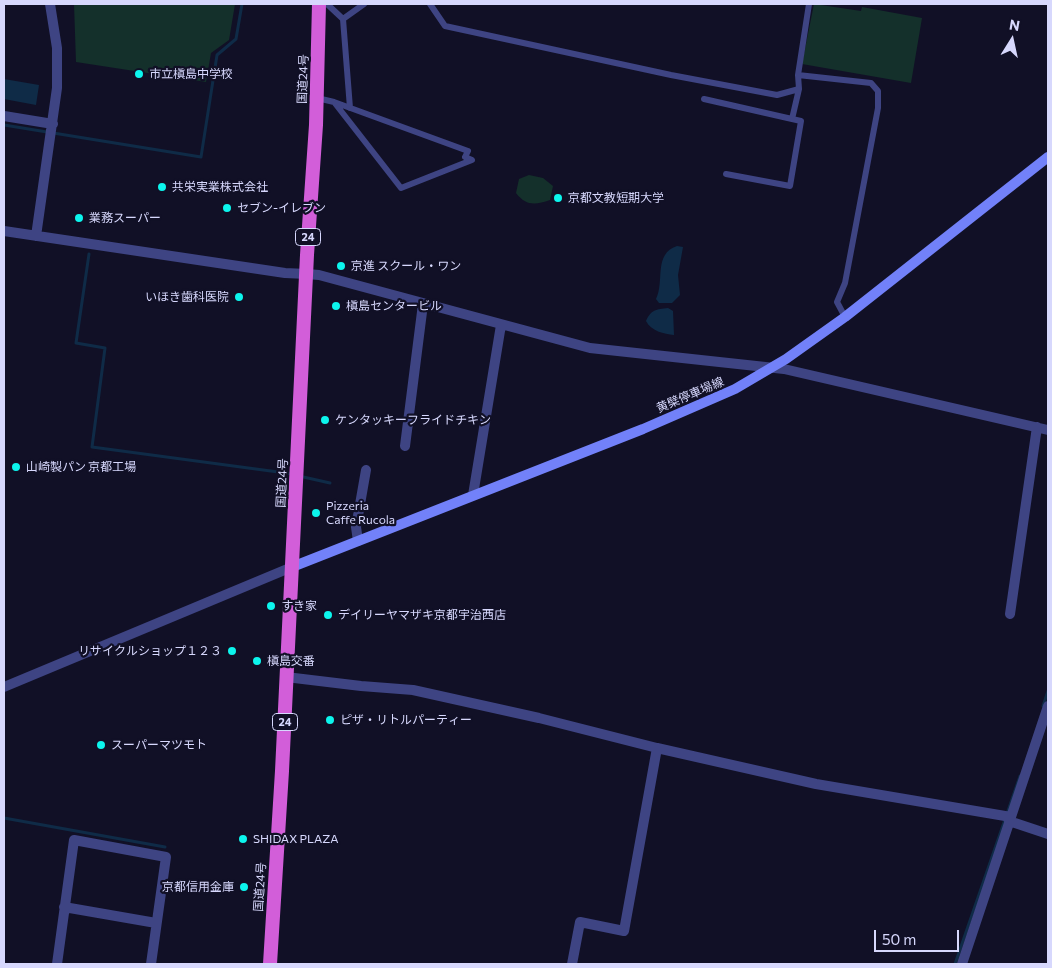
<!DOCTYPE html>
<html>
<head>
<meta charset="utf-8">
<style>
	body { margin:0 }
	#map { position:relative; width:1052px; height:968px; overflow:hidden; background:#111026; font-family:Commissioner,sans-serif }
	canvas { display:block }
	.frame { position:absolute; inset:0; border:5px solid #d7d8fd; pointer-events:none }
	.north { position:absolute; left:987px; top:15px; width:50px; height:50px; -webkit-text-stroke:4px #111026; paint-order:stroke; rotate:10deg; font-size:14px; font-weight:700; line-height:20px; text-align:center; color:#d7d8fd }
	.north::after { content:''; display:block; margin:auto; width:18px; height:22px; background:#d7d8fd; clip-path:polygon(50% 0,100% 100%,50% 72%,0 100%) }
	.scale { position:absolute; left:874px; top:930px; width:85px; height:22px; box-sizing:border-box; border:2px solid #d7d8fd; border-top:0; padding-left:6px; font-size:15px; line-height:18px; white-space:nowrap; color:#d7d8fd; -webkit-text-stroke:4px #111026; paint-order:stroke }
</style>
</head>
<body>
<div id="map">
<canvas width="1052" height="968"></canvas>
<div class="frame"></div>
<div class="north">N</div>
<div class="scale">50 m</div>
</div>
<script>
const c = document.querySelector('canvas').getContext('2d');
c.lineJoin = 'round';
function paint(path, color) { c.fillStyle = color; c.fill(path, 'evenodd'); }
function trace(path, color, width, dash) { c.strokeStyle = color; c.lineWidth = width; c.lineCap = dash ? 'butt' : 'round'; c.setLineDash(dash || []); c.stroke(path); }
function drawText(font, color, halo, rows, align = 'center') {
  c.font = font + ' Commissioner,"Noto Sans JP",sans-serif'; c.lineWidth = 4.5; c.setLineDash([]); c.textBaseline = 'middle'; c.strokeStyle = halo; c.fillStyle = color; for (const [text, x, y, turn = 0] of rows) {
    c.save(); c.translate(x, y); c.rotate((+turn || 0) * Math.PI / 180); c.textAlign = isNaN(turn) ? turn : align; if (halo) c.strokeText(text, 0, 0); c.fillText(text, 0, 0); c.restore();
  }
}
paint(new Path2D(`
	M74,4H235L229,40L211,53L206,82L76,62Z
	M814,4L861,11L862,7L922,18L911,83L802,64Z
	M529,175L543,178L553,186L550,200C535,205 526,206 516,193L519,179Z`), '#14302b');
paint(new Path2D(`
	M4,79L39,85L36,105L4,99Z
	M677,246L683,247L678,275L680,295L672,303H659L656,299C665,281 653,254 677,246Z
	M668,308L673,311L674,335C664,334 651,331 646,321C651,310 656,309 668,308Z`), '#0f2b47');
trace(new Path2D(`
	M4,125L201,157L217,55L236,39L242,4
	M89,254L76,343L105,348L92,447L293,474
	M299,476L330,483
	M1043,706L1048,691
	M4,818L165,847
	M955,964L1020,776`), '#0f2b47', 3);
trace(new Path2D(`
	M327,4L343,19L364,4
	M430,4L445,26L671,75L777,95L799,89L798,75L871,83L878,91V108L845,283L837,302L845,317
	M343,19L350,108
	M798,75L809,4
	M317,98L334,102L401,188L472,160L465,157L468,151L334,102
	M704,99L792,119L799,89
	M726,174L790,186L801,121L792,119`), '#3e4483', 6);
trace(new Path2D(`
	M307,274L319,275L590,348L784,369L1048,430
	M405,446L423,304
	M473,495L501,325
	M358,541L356,527L366,470
	M1010,614L1037,427
	M286,677L361,686L413,690L539,718L657,748L816,784L1011,817
	M1009,821L1048,834
	M64,907L156,923
	M57,964L74,840L166,857L151,964
	M572,964L580,922L624,931L657,748
	M962,964L1048,706`), '#3e4483', 10);
trace(new Path2D(`
	M4,116L53,124
	M4,231L285,273L307,274
	M36,236L57,88V48L50,4
	M4,687L292,567`), '#3e4483', 10);
trace(new Path2D(`
	M292,567L643,429L735,389L786,359L845,317L1048,157`), '#7281f9', 10);
trace(new Path2D(`
	M270,964L282,771L307,255L316,125L319,4`), '#d25ed9', 14);
for (const [x, y, r, color] of [
	[139,74,5,"#0cf5ed"],
	[162,187,5,"#0cf5ed"],
	[558,198,5,"#0cf5ed"],
	[227,208,5,"#0cf5ed"],
	[79,218,5,"#0cf5ed"],
	[341,266,5,"#0cf5ed"],
	[239,297,5,"#0cf5ed"],
	[336,306,5,"#0cf5ed"],
	[325,420,5,"#0cf5ed"],
	[16,467,5,"#0cf5ed"],
	[316,513,5,"#0cf5ed"],
	[271,606,5,"#0cf5ed"],
	[328,615,5,"#0cf5ed"],
	[232,651,5,"#0cf5ed"],
	[257,661,5,"#0cf5ed"],
	[330,720,5,"#0cf5ed"],
	[101,745,5,"#0cf5ed"],
	[243,839,5,"#0cf5ed"],
	[244,887,5,"#0cf5ed"]
]) { const dot = new Path2D(); dot.arc(x, y, r, 0, 2 * Math.PI); c.fillStyle = color; c.fill(dot); trace(dot, '#111026', 2); }
for (const [x, y, w] of [
	[308,237,25],
	[285,722,25]
]) { const box = new Path2D(); box.roundRect(x - w / 2, y - 8.5, w, 17, 4); c.fillStyle = '#111026'; c.fill(box); trace(box, '#d7d8fd', 1); }
drawText('bold 11px', '#d7d8fd', null, [
	["24",308,237],
	["24",285,722]
]);
drawText('12px', '#d7d8fd', '#111026', [
	["市立槇島中学校",149,74],
	["共栄実業株式会社",172,187],
	["京都文教短期大学",568,198],
	["セブン-イレブン",237,208],
	["業務スーパー",89,218],
	["京進 スクール・ワン",351,266],
	["いほき歯科医院",229,297,"right"],
	["槇島センタービル",346,306],
	["ケンタッキーフライドチキン",335,420],
	["山崎製パン 京都工場",26,467],
	["Pizzeria",326,506],
	["Caffe Rucola",326,520],
	["すき家",281,606],
	["デイリーヤマザキ京都宇治西店",338,615],
	["リサイクルショップ１２３",222,651,"right"],
	["槇島交番",267,661],
	["ピザ・リトルパーティー",340,720],
	["スーパーマツモト",111,745],
	["SHIDAX PLAZA",253,839],
	["京都信用金庫",234,887,"right"]
], 'left');
drawText('12px', '#d7d8fd', '#111026', [
	["国道24号",303,79,-88],
	["黄檗停車場線",690,395,-23],
	["国道24号",282,483,-87],
	["国道24号",260,887,-86]
]);
</script>
</body>
</html>
